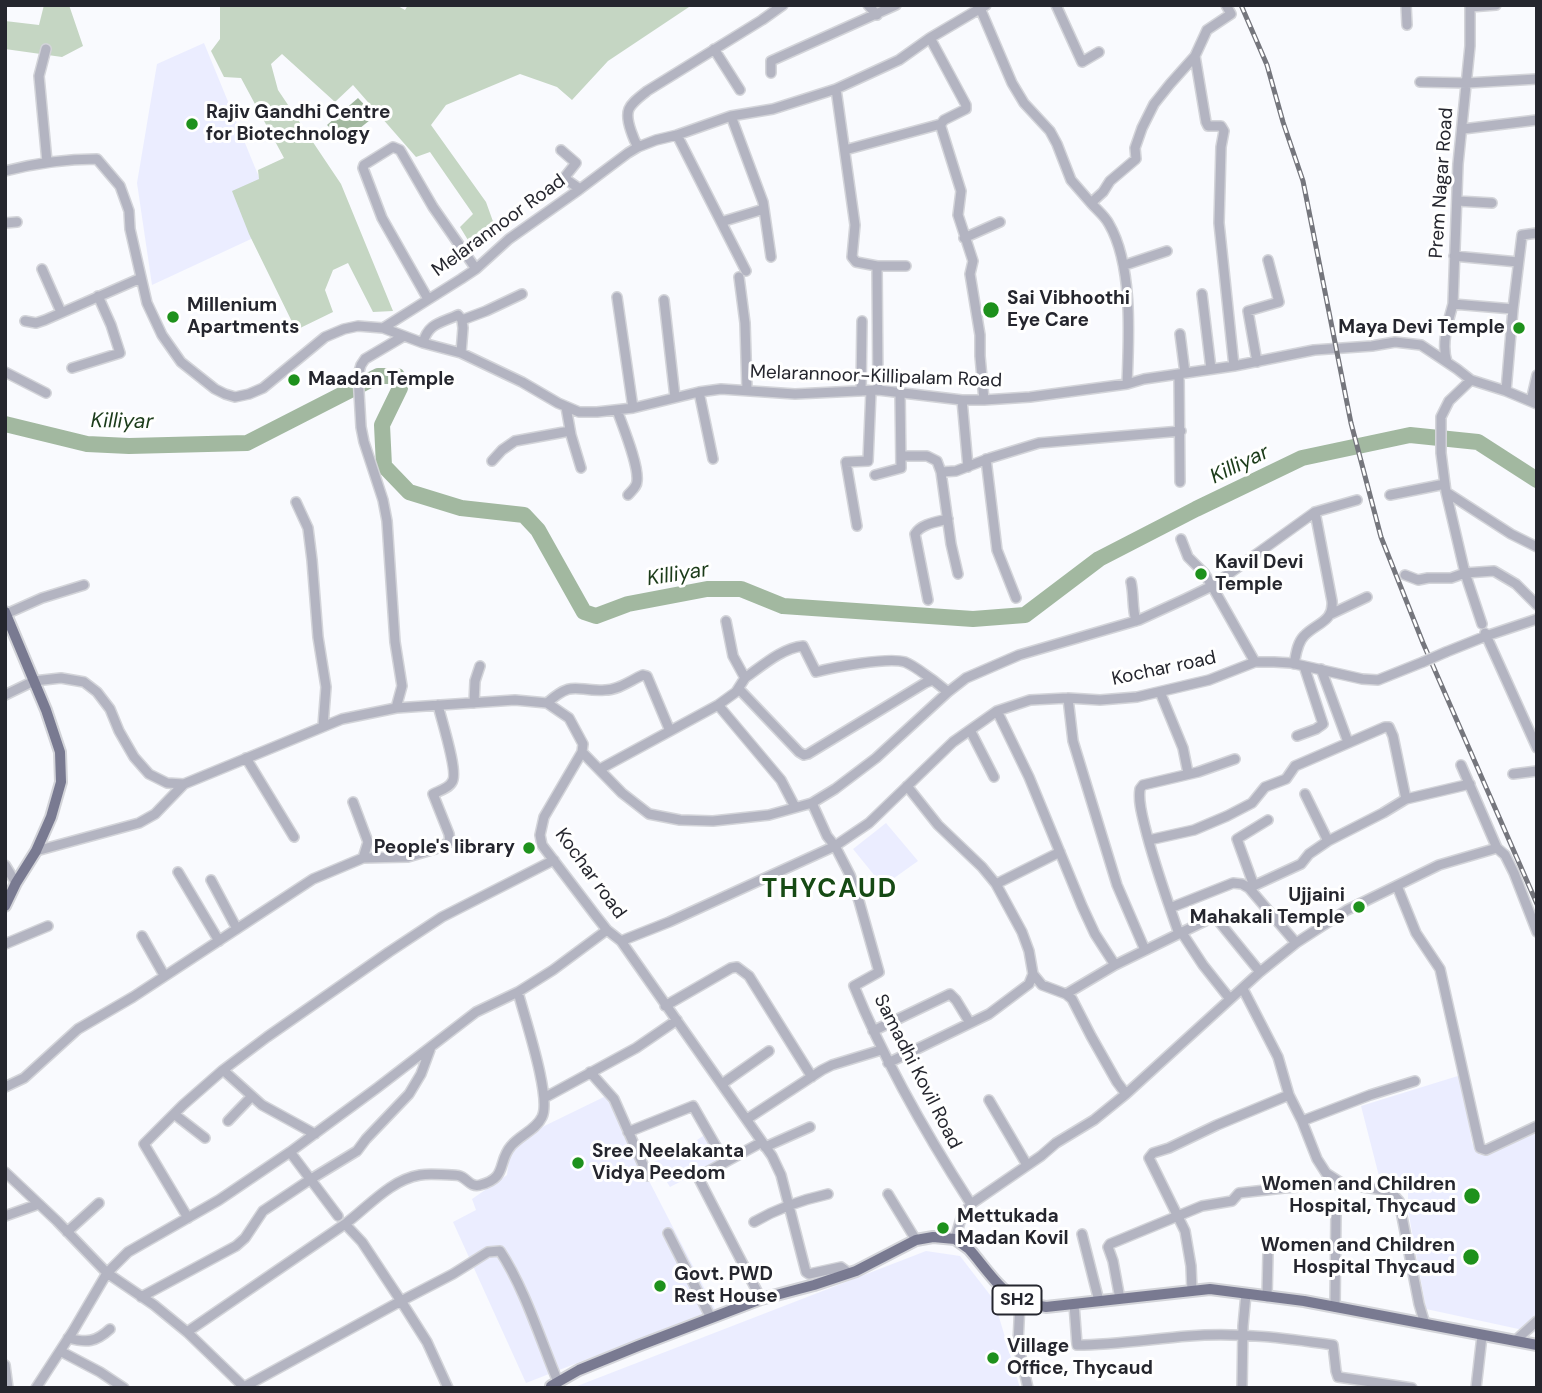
<!DOCTYPE html>
<html>
<head>
<meta charset="utf-8">
<style>
	body { margin:0 }
	#map { position:relative; width:1542px; height:1393px; overflow:hidden; background:#f9fafe; font-family:"DM Sans",sans-serif }
	canvas { display:block }
	.frame { position:absolute; inset:0; border:7px solid #25262e; pointer-events:none }
</style>
</head>
<body>
<div id="map">
<canvas width="1542" height="1393"></canvas>
<div class="frame"></div>
</div>
<script>
const c = document.querySelector('canvas').getContext('2d');
c.lineJoin = 'round';
function paint(path, color) { c.fillStyle = color; c.fill(path, 'evenodd'); }
function trace(path, color, width, dash) { c.strokeStyle = color; c.lineWidth = width; c.lineCap = dash ? 'butt' : 'round'; c.setLineDash(dash || []); c.stroke(path); }
function drawText(font, color, halo, rows, align = 'center') {
  c.font = font + ' "DM Sans",sans-serif'; c.lineWidth = 6; c.setLineDash([]); c.textBaseline = 'middle'; c.strokeStyle = halo; c.fillStyle = color; for (const [text, x, y, turn = 0] of rows) {
    c.save(); c.translate(x, y); c.rotate((+turn || 0) * Math.PI / 180); c.textAlign = isNaN(turn) ? turn : align; if (halo) c.strokeText(text, 0, 0); c.fillText(text, 0, 0); c.restore();
  }
}
paint(new Path2D(`
	M204,43L279,226L152,285L137,183L157,64Z
	M886,823L918,861L883,886L853,849Z
	M1461,1075L1472,1143L1480,1155L1537,1128V1333L1426,1309L1408,1210V1182L1380,1180L1361,1106Z
	M608,1095L646,1175L715,1309L526,1383L453,1222L476,1210L472,1199L507,1175L510,1151L534,1131Z
	M712,1130L730,1156L670,1187L654,1162L691,1144Z
	M926,1251L960,1256L994,1300L1020,1388H572Z`), '#ebedff');
paint(new Path2D(`
	M44,5H69L83,46L62,57L5,49V21L39,25Z
	M220,5H396L405,10L408,5H692L608,61L572,100L557,87L520,74L446,105L431,125L486,202L495,227L474,250L460,227L473,214L430,152L416,157L353,85L335,102L282,54L271,64L278,90L341,184L393,311L373,312L348,263L333,270L325,290L333,312L296,330L249,234L232,191L259,179L258,170L284,158L241,78L224,77L211,51L220,39Z`), '#c5d6c3');
paint(new Path2D(`
	M358,98L375,116L344,141L327,125Z`), '#a2b8a0');
trace(new Path2D(`
	M5,424L87,444L129,446L247,443L378,376H397L400,388L382,425L384,466L409,492L461,508L524,515L538,530L584,612L596,616L628,604L707,589H741L783,606L973,619L1025,615L1099,559L1196,509L1302,458L1410,435L1478,442L1537,480`), '#a2b8a0', 16);
const minor = new Path2D(`
	M868,5L877,15
	M1056,5L1082,62L1099,52
	M1406,5L1407,25
	M1470,7L1496,5
	M980,8L1012,83L1024,103L1050,131L1057,144L1071,180L1091,203L1103,192L1110,181L1136,159L1135,148L1142,128L1154,104L1170,84L1195,56L1207,30L1231,14L1226,5
	M930,38L966,105V109L944,120L941,124V127L961,191L958,215L973,261L970,274L980,335V356L984,400
	M46,49L39,76L47,162
	M714,49L740,90
	M1195,56L1206,122L1208,126H1221L1224,131L1221,147L1219,223L1234,366
	M771,73V61L896,5
	M1420,82L1467,83L1537,79
	M836,89L855,225L852,257L856,262L877,266
	M731,116L763,202L771,257
	M1463,129L1537,120
	M677,135L746,271
	M638,147C635,142 633,137 631,131C623,108 630,105 647,91L762,20L783,5
	M561,150L576,163L564,178L580,189
	M845,150L941,124
	M5,171C36,163 66,159 97,159L120,186L129,211L130,229L147,303L162,335L181,362L215,389L225,394L235,397L249,394L263,388L325,337L344,329L358,326L383,328L461,279L476,269L509,239L580,189L628,153L638,147L656,140L677,135L731,116L773,109L836,89L899,60L930,38L986,5
	M1457,201L1492,203
	M1091,203C1097,210 1105,216 1109,224C1133,265 1129,337 1127,384
	M721,222L764,209
	M5,223L17,222
	M964,238L1000,222
	M1454,256L1518,262
	M1125,265L1167,251
	M42,269L61,312
	M739,277L745,323L747,390
	M1202,294L1211,369
	M617,297L633,408
	M428,299L382,218L363,168L364,165L393,147L400,150L433,207L476,269
	M664,300L675,397
	M1453,304L1513,309
	M25,321L36,323L45,320L141,278
	M383,328L423,343L461,353L522,382L558,403L579,412H597L633,408L699,392L721,389L795,394L878,390L962,400H984L1030,397L1127,384L1144,379L1234,366L1314,350L1372,346L1395,342L1421,345L1457,369L1471,380L1506,391L1537,404
	M1180,334L1185,373
	M423,343C428,323 441,323 458,315L462,320
	M461,353L463,328L462,320L486,311L522,294
	M1257,362L1248,311L1279,302L1268,260
	M1447,362C1441,344 1448,322 1453,304L1458,164L1470,46V5
	M72,368L120,353L111,325L98,296
	M5,372L46,393
	M1179,374L1180,482
	M1471,380L1449,401L1441,417V453L1446,492L1465,573L1494,571L1516,584L1537,605
	M878,390L877,266H906
	M861,391L862,321
	M1506,391L1513,309L1522,235L1537,233
	M699,392L713,459
	M962,400L968,467
	M1531,401L1537,375
	M566,407L571,435L581,468
	M617,410C623,427 639,465 637,481C637,487 632,490 628,495
	M901,456H927L937,461L941,472L951,544L958,574
	M986,459L997,550L1016,598
	M492,461L502,450L515,441L570,431
	M941,472L956,471L990,458L1039,443L1181,431
	M875,475L901,468L900,392
	M1446,492L1511,534L1537,547
	M1390,495L1445,484
	M296,502L308,528L312,560L318,637L326,687L323,726
	M857,526L846,462L868,461L871,391
	M1181,539L1188,557L1204,573L1212,586L1255,662
	M1405,575L1418,580L1428,578H1451L1465,573L1482,624
	M1131,582C1134,595 1132,608 1136,621
	M928,600L915,534C921,524 936,522 948,519
	M6,614L42,598L84,585
	M1331,614L1367,597
	M1485,633L1537,748
	M1446,652L1486,636L1537,619
	M1294,664C1296,655 1297,643 1304,636C1316,623 1334,622 1332,601L1315,512
	M1321,669L1348,742
	M745,678C762,666 782,648 803,646L816,672C834,667 888,657 905,662C915,666 924,674 933,680
	M739,689L799,752L804,755L808,754L925,683L933,680L948,692
	M1160,692L1183,748L1188,773
	M5,695L34,681L61,678L84,682L97,692L110,709L119,731L134,757L149,774L167,783L184,784L342,719L396,708L515,700L547,703L569,718L583,744L582,752L544,817L540,835L542,845L596,916L607,930L621,941L772,1156L781,1175L806,1272L809,1274L841,1267L849,1273
	M1068,698L1073,741L1117,885L1145,950
	M474,703L475,681L480,666
	M547,703C574,679 576,692 605,690C619,690 631,680 643,675L647,676L670,731
	M718,705L781,780L795,807
	M396,708L402,686L395,642L387,521L383,500L364,442L361,427L358,375L361,365L365,359L404,336
	M997,711L1029,777L1082,906L1095,934L1115,965
	M970,730L994,777
	M1297,736L1316,729L1323,724L1304,666
	M582,752L622,793L649,814L680,820L713,821L769,815L812,803L835,789L876,758L948,692L966,678L1019,655L1139,620L1185,599L1212,586L1315,512L1357,500
	M246,758L294,837
	M1461,765L1497,848L1505,855L1514,873L1537,932
	M600,769L718,705L736,692L745,678L733,656L726,621
	M1513,774L1537,771
	M907,786L938,825L982,867L996,884L1022,932L1029,951L1033,974L1042,985L1066,994L1072,999L1091,1036L1117,1082L1126,1094
	M1305,794L1328,841
	M353,802L368,842L363,858
	M812,803L827,836L835,846L850,875L859,901L879,972L854,986C885,1063 926,1134 971,1204
	M1149,840L1194,830L1227,816L1252,803L1265,787L1286,779L1295,766L1385,727H1389L1393,736L1406,799L1470,784
	M36,851L139,823L155,814L184,784
	M5,865L16,883
	M178,872L219,941
	M211,880L237,929
	M996,884L1060,852
	M1254,886L1237,839L1268,820
	M1397,886L1416,933L1440,969L1480,1148L1486,1150L1537,1126
	M1249,888L1301,864L1309,854L1328,841L1383,813L1406,799
	M1170,908L1233,883L1242,884L1249,888L1296,943
	M1182,933L1203,965L1230,999
	M1179,934C1167,899 1154,864 1145,827C1142,815 1138,801 1140,789L1143,785L1198,772L1235,759
	M142,936L164,975
	M621,941L669,922L835,846L869,823L953,742L997,711L1030,700L1068,698L1100,700L1137,697L1209,680L1255,662H1274L1291,663L1362,679L1378,680L1423,662
	M5,944L48,926
	M1243,989L1278,1057L1289,1095L1302,1121L1317,1159L1326,1173L1343,1184L1390,1191L1399,1201L1419,1304L1425,1324
	M1066,994L1115,965L1207,920L1216,918L1260,972
	M665,1006L731,968L737,967L749,976L812,1077
	M873,1031L950,994L956,1000L970,1023
	M888,1063L989,1014L1029,984L1033,974
	M223,1070L262,1105L315,1134
	M590,1072L614,1099L648,1176
	M722,1084L769,1051
	M5,1087L24,1078L78,1029L133,997L313,879L363,858L408,857L435,849L450,842L449,834L433,794C439,791 449,788 452,782C459,773 441,719 438,705
	M544,1098L636,1048L677,1020
	M989,1100L1027,1165
	M174,1114L205,1138
	M747,1119L822,1070L832,1065L881,1050
	M228,1121L252,1096
	M1302,1121L1370,1095L1415,1081
	M628,1132L693,1106L725,1162
	M765,1147L810,1127
	M290,1152L338,1216
	M5,1172L57,1221L107,1273L154,1305L187,1332L245,1388
	M888,1194L916,1240
	M5,1216L39,1204
	M188,1218L144,1144L183,1105L223,1070L267,1037L389,952L442,917L554,860
	M754,1222C778,1208 801,1200 828,1194
	M345,1224C368,1207 390,1180 420,1175C431,1173 441,1175 452,1175C456,1175 459,1175 462,1177C469,1181 471,1187 480,1185C508,1178 497,1162 511,1146C520,1135 536,1130 542,1117C552,1098 524,1016 518,992
	M67,1232L99,1203
	M668,1233L711,1318
	M1082,1234L1099,1301
	M955,1239L962,1215L971,1204L1041,1156L1056,1143L1094,1120L1126,1094L1260,972L1296,943L1347,910L1439,865L1497,848
	M1192,1291L1191,1266L1185,1231L1149,1158L1153,1153L1169,1148L1217,1125L1289,1095
	M141,1297L236,1246L245,1238L263,1211L311,1179L357,1151L366,1139L409,1094L421,1074L431,1047
	M1267,1297L1268,1253
	M761,1299L698,1177L762,1142
	M1120,1299L1113,1261L1108,1247L1110,1244L1202,1206L1232,1201L1239,1193L1284,1188L1342,1184
	M1020,1301L1018,1344L1028,1388
	M1074,1304L1077,1345C1114,1345 1151,1339 1189,1336C1237,1332 1285,1338 1333,1345L1336,1371L1338,1377L1412,1388
	M1335,1307L1336,1211
	M187,1332L345,1224L362,1242L401,1301L453,1274L488,1252L500,1251C524,1287 541,1341 558,1382
	M68,1338C87,1343 96,1342 110,1329
	M1515,1341L1537,1321
	M60,1351L100,1372L124,1388
	M5,1365L8,1388
	M244,1387L401,1301L427,1342L448,1388
	M36,1388L73,1331L107,1273L128,1252L219,1200L290,1152L377,1088L476,1012L518,992L553,970L607,930
	M1242,1388L1243,1326L1246,1294
	M1476,1388L1482,1336`);
const major = new Path2D(`
	M5,612L46,710L60,752L61,782L51,817L36,851L16,883L5,906
	M551,1388V1386L579,1370L638,1346L761,1299L814,1285L856,1271L916,1240L933,1237L955,1239L969,1249C984,1266 998,1288 1017,1300C1025,1304 1036,1305 1046,1307L1210,1289L1304,1301L1537,1345`);
trace(minor, '#d3d4d9', 12);
trace(major, '#d3d4d9', 14);
trace(minor, '#b3b4c1', 9);
trace(major, '#797a91', 10);
const rail = new Path2D(`
	M1241,5L1267,65L1283,122L1303,181L1351,423L1381,537L1423,643L1537,904`);
trace(rail, '#75767d', 5);
trace(rail, '#fff', 2.5, [8]);
const minorBridge = new Path2D(`
	M1423,662L1446,652`);
trace(minorBridge, '#d3d4d9', 12, []);
trace(minorBridge, '#b3b4c1', 9);
for (const [x, y, r, color] of [
	[192,124,7,"#1e911c"],
	[991,310,9,"#1e911c"],
	[173,317,7,"#1e911c"],
	[1519,328,7,"#1e911c"],
	[294,380,7,"#1e911c"],
	[1201,574,7,"#1e911c"],
	[529,848,7,"#1e911c"],
	[1359,907,7,"#1e911c"],
	[578,1163,7,"#1e911c"],
	[1472,1196,9,"#1e911c"],
	[943,1228,7,"#1e911c"],
	[1471,1257,9,"#1e911c"],
	[660,1286,7,"#1e911c"],
	[993,1358,7,"#1e911c"]
]) { const dot = new Path2D(); dot.arc(x, y, r, 0, 2 * Math.PI); c.fillStyle = color; c.fill(dot); trace(dot, '#fff', 2.5); }
for (const [x, y, w] of [
	[1017,1300,49]
]) { const box = new Path2D(); box.roundRect(x - w / 2, y - 14.5, w, 29, 5); c.fillStyle = '#fff'; c.fill(box); trace(box, '#25262e', 2); }
drawText('bold 18px', '#25262e', null, [
	["SH2",1017,1300]
]);
drawText('bold 19px', '#25262e', '#fff', [
	["Rajiv Gandhi Centre",206,113],
	["for Biotechnology",206,135],
	["Sai Vibhoothi",1007,299],
	["Eye Care",1007,321],
	["Millenium",187,306],
	["Apartments",187,328],
	["Maya Devi Temple",1505,328,"right"],
	["Maadan Temple",308,380],
	["Kavil Devi",1215,563],
	["Temple",1215,585],
	["People's library",515,848,"right"],
	["Ujjaini",1345,896,"right"],
	["Mahakali Temple",1345,918,"right"],
	["Sree Neelakanta",592,1152],
	["Vidya Peedom",592,1174],
	["Women and Children",1456,1185,"right"],
	["Hospital, Thycaud",1456,1207,"right"],
	["Mettukada",957,1217],
	["Madan Kovil",957,1239],
	["Women and Children",1455,1246,"right"],
	["Hospital Thycaud",1455,1268,"right"],
	["Govt. PWD",674,1275],
	["Rest House",674,1297],
	["Village",1007,1347],
	["Office, Thycaud",1007,1369]
], 'left');
drawText('19px', '#25262e', '#fff', [
	["Prem Nagar Road",1442,183,-86],
	["Melarannoor Road",499,226,-36],
	["Melarannoor-Killipalam Road",876,377,2],
	["Kochar road",1164,669,-12],
	["Kochar road",590,874,54],
	["Samadhi Kovil Road",917,1072,63]
]);
drawText('italic 21px', '#1b3b19', '#fff', [
	["Killiyar",122,422,1],
	["Killiyar",1240,465,-26],
	["Killiyar",678,575,-9]
]);
c.letterSpacing = '2px';
drawText('bold 26px', '#164a14', '#fff', [
	["THYCAUD",830,890]
]);
c.letterSpacing = '0px';
</script>
</body>
</html>
